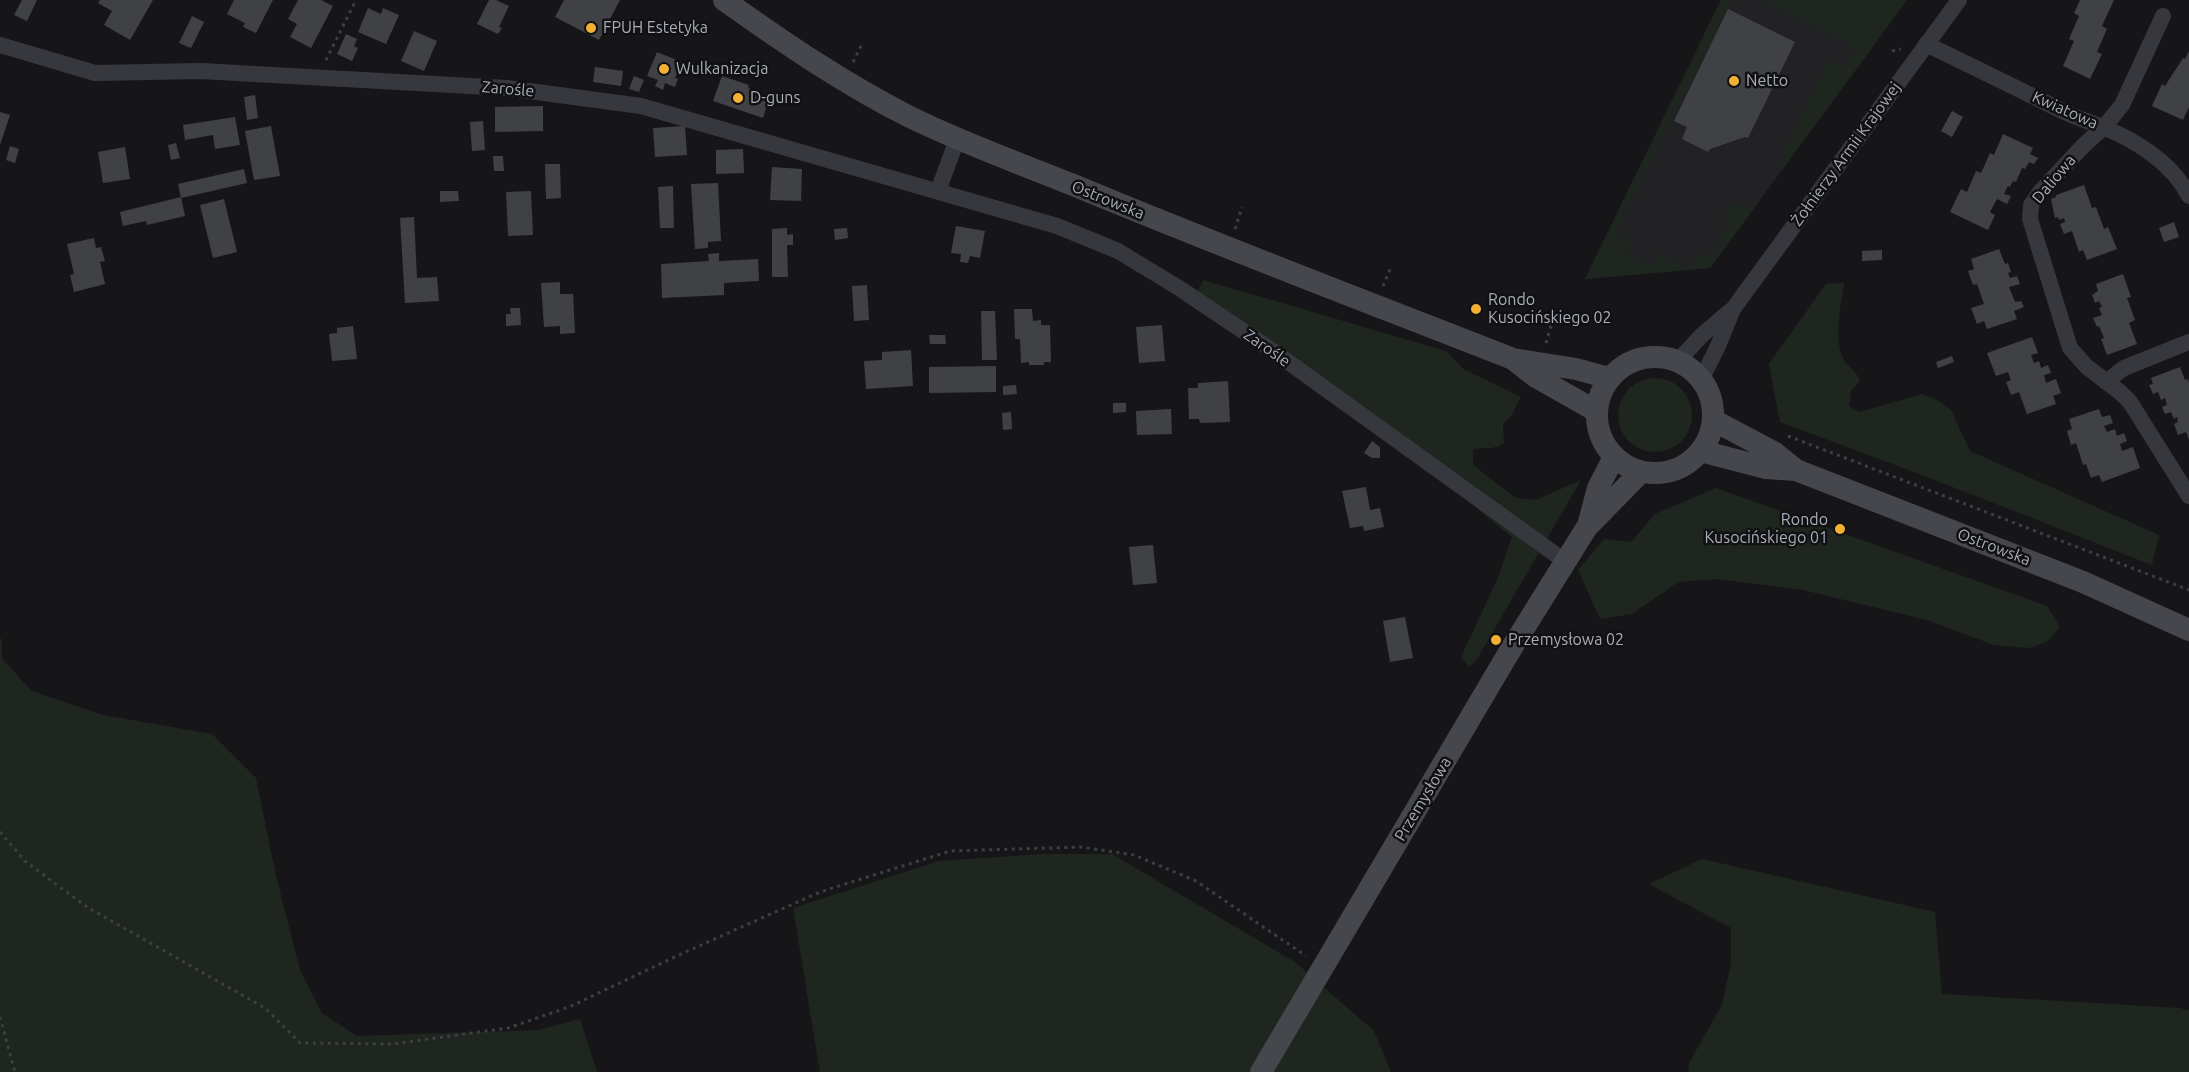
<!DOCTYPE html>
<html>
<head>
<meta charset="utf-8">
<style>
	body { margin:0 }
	canvas { display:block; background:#161618 }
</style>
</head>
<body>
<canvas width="2189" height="1072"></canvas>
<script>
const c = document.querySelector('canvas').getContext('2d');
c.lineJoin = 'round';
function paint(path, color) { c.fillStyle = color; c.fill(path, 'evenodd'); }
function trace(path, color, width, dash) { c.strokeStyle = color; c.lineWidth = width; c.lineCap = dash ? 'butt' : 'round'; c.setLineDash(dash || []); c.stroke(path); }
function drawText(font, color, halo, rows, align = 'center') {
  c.font = font + ' Ubuntu,sans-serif'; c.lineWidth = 5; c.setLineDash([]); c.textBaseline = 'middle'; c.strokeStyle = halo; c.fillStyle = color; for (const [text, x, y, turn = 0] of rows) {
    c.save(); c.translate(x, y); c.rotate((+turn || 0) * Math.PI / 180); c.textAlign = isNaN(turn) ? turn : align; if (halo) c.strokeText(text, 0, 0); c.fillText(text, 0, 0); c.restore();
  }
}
paint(new Path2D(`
	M1721,0H1907L1710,268L1585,279Z`), '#222225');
paint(new Path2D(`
	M1721,0H1732L1686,95L1683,94L1615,233L1631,240L1626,253L1651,265L1657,253L1688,268L1697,251L1710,257L1729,220L1721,216C1730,204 1741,201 1754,208L1710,268L1585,279Z
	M1758,0H1907L1779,174L1782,169L1777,166L1828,59L1846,68L1855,49L1843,41Z
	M1203,280L1446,351L1463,369L1521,397L1512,415L1503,424L1504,443C1493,451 1485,446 1473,450V465L1516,498L1536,500L1581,480L1477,659L1469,667L1461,657L1497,580L1512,537L1482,513L1454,480L1196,296Z
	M1844,283C1841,304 1832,345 1846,363C1852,371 1855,369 1860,381L1851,391L1849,406L1859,412L1922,394L1937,400L1951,410L1970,451L2159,535L2152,565L1922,475L1780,422L1769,364L1826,284Z
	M1618 415a37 37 0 1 1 74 0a37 37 0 1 1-74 0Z
	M1716,488L2047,606L2060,627L2048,641L2030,648L1994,645L1927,620L1803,590L1718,579L1678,582L1632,614L1600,619L1578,570L1604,539L1631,542L1655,514Z
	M0,638L2,640V659L32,691L103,715L212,734L256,778L276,876L300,970L322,1013L357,1036L538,1030L580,1019L597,1072H0Z
	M1043,854H1112L1295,962L1374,1031L1391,1072H820L793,908L939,861Z
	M1702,859L1935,912L1942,994L2179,1008L2189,1010V1072H1688L1689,1063L1722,1005L1731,963V928L1649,884Z`), '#1e261f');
paint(new Path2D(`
	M22,0H37L27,21L14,15Z
	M100,0H153L130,40L104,25L112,11L98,3Z
	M234,0H273L256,33L243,27L245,23L227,14Z
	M298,0H321L333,6L311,48L290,37L297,24L288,19Z
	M489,0H496L509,6L499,27L502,28L498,34L477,24Z
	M564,0H620L599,40L555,17Z
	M2080,0H2114L2102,26L2107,29L2097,52L2102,54L2090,79L2063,66L2074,41L2069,39L2079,16L2074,13Z
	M368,8L381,14L383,8L399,15L386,44L358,32Z
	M1728,9L1795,42L1748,138L1745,137L1710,149L1708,152L1682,139L1687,127L1674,121Z
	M192,16L204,22L191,48L179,43Z
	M414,31L437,41L424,71L401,61Z
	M346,34L357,39L354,46L358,48L352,61L337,54Z
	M2189,51V107L2183,120L2152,106L2162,84L2165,86L2183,58L2185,59Z
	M657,52L682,62L675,78L678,79L675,87L665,83L663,90L655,86L658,80L647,76Z
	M595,67L623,71L621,86L593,82Z
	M634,76L644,80L639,92L629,89Z
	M722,76L749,85L748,88L757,91L755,96L768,101L763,118L713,101Z
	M255,95L258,118L247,120L244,97Z
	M543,106V131L495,132V107Z
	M1952,111L1963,117L1952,137L1941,131Z
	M0,112L10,115L0,145Z
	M235,117L240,145L215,149L213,135L185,140L183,125Z
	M483,121L485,150L472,151L470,122Z
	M271,126L280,176L254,180L245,131Z
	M685,126L687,155L655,157L653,128Z
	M2003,134L2033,148L2030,154L2038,158L2034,164L2029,162L2025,169L2022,168L2016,182L2013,181L2010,187L2008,186L2004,194L2011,196L2007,204L1997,199L1990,212L1995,215L1988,230L1950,212L1961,189L1967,192L1976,171L1981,173L1990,153L1994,155Z
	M176,143L180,158L171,160L168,145Z
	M10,146L19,149L15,163L6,160Z
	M125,147L130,179L103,183L98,152Z
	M743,149L744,173L716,174V150Z
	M493,156H503L504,171H494Z
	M545,164H560L561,198L546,199Z
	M772,167L802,169L801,201L770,200Z
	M244,169L247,183L181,198L178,184Z
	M718,183L721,241L708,242V248L695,249L691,184Z
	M2084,185L2092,208L2096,207L2104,229L2108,227L2117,249L2087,260L2083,250L2079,252L2072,231L2064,234L2060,224L2065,222L2064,218L2059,220L2058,217L2055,218L2051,199L2056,197V195Z
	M673,186L674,228H660L658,187Z
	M440,191H458L459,201L440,202Z
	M531,191L533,235L508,236L506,192Z
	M181,197L185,216L147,225L146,221L123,226L120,212Z
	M224,199L237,252L213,258L200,205Z
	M414,217L417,278L437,277L439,301L405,303L400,218Z
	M2174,222L2179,237L2164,242L2159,228Z
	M956,226L985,231L980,258L970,256L968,263L960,262L961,254L951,253Z
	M787,228V235L793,234V245H787L788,277H772V229Z
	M847,228L848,238L835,240L834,229Z
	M94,238L96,248L101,247L105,261L100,262L105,284L74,292L70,275L74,274L67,244Z
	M1999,249L2005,264L2008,263L2011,272L2008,273L2010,278L2017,276L2020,284L2009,287L2015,302L2021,301L2024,307L2014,311L2017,319L1987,329L1984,321L1977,324L1971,308L1984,304L1977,284L1973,285L1968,271L1974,269L1971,259Z
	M1882,250V260L1862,261V251Z
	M719,253V261L758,259L759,281L724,283V295L662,298L661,264L709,261L708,254Z
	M2123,274L2131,297L2127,298L2135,320L2129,323L2137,344L2107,355L2101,339L2104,338L2099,326L2097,327L2093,318L2102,315L2099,308L2102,307L2099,301L2095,303L2092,295L2098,291L2096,284Z
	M560,282V294H573L575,333L560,334V326L544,327L541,283Z
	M867,285L869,320L854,321L852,286Z
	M510,308H520L521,325L506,326V314H511Z
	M1014,309H1032L1033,321L1041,320V325H1050L1051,362H1044V365H1029V362L1021,363L1020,339H1015Z
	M981,311H995L997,360H982Z
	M1162,325L1165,361L1139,363L1136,327Z
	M353,326L357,359L332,361L329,334L337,333V328Z
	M929,335H945L946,344H930Z
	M2032,337L2038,353L2031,355L2034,363L2039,361L2041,368L2048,365L2051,373L2044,375L2046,383L2056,379L2061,393L2053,396L2056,404L2027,414L2019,392L2011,395L2006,382L2011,380L2008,372L1996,376L1987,353Z
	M911,350L913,386L866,389L864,361L882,360V352Z
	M1952,356L1954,362L1938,368L1936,362Z
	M996,366V392L929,393V367Z
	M2180,367L2185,380L2188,379L2189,383V440L2186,432L2178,435L2174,424L2178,422L2177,417L2174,419L2171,412L2165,414L2162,407L2167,405L2165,398L2161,400L2158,392L2153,394L2149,385L2153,384L2151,378Z
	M1228,381L1230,422L1200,423L1199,419H1189L1188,388H1198V383Z
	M1016,385L1017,394L1003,395V386Z
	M1113,403H1126V412L1113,413Z
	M1171,409L1172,434L1137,435L1136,411Z
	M2099,409L2102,417L2110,415L2113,423L2104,426L2107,432L2115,429L2117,436L2124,433L2127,441L2120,444L2122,451L2133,447L2140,468L2102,482L2099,475L2091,478L2086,464L2083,465L2076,443L2071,445L2067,431L2072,429L2069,419Z
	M1011,412L1012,429L1003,430L1002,413Z
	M1372,441L1380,447V458H1372L1364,453Z
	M1366,487L1370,510L1380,508L1384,527L1364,531L1363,526L1350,528L1342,491Z
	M1153,545L1157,583L1133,585L1129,547Z
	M1405,617L1413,658L1390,662L1383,621Z`), '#404145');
trace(new Path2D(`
	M1892,51L1901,49
	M326,60L356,0
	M853,62L863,42
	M1235,229L1242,207
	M1383,286L1391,267
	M1546,343L1556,309
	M1788,436L2189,590
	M0,832L25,861L87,907L265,1008L300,1043L393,1044L508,1028L569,1007L681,954L820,892L950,851L1081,847L1134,855L1196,881L1306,956
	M0,1017L15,1072`), '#3d3f44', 3, [3, 4.5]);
trace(new Path2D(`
	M2163,16L2122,105L2104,127L2083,146L2040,192L2031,205L2030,219L2070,348L2087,367L2120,392L2130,402L2189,496
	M1926,44C1971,66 2017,88 2062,111C2076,118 2091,122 2105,128C2137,141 2173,164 2189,196
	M0,45L95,73L201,71L507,88L641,106L1057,226L1118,251L1179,288L1273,351L1566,562
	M938,191L958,137
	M1678,361L1702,335L1730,311
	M1701,380L1718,346L1733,309L1959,0
	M2106,382L2124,368L2189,342`), '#37383d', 16);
trace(new Path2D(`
	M724,0C783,42 843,83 908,116C960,142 1016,162 1071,184C1217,245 1365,301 1513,359L1576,369L1609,378
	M1597 415a58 58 0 1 1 116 0a58 58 0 1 1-116 0Z
	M1513,359L1536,377L1596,411
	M1713,420L1775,453L1796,470L2083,582L2189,630
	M1701,451L1766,468L1796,470
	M1588,526L1598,488L1614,457
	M1261,1072L1511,649L1587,527L1641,472`), '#45474d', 22);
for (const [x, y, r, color] of [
	[591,28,6,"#f2b134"],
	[664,69,6,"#f2b134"],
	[1734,81,6,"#f2b134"],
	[738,98,6,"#f2b134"],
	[1476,309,6,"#f2b134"],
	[1840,529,6,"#f2b134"],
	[1496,640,6,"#f2b134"]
]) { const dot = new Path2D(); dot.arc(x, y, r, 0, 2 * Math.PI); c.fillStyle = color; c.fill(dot); trace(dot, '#111113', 2); }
drawText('16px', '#a8adb8', '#111113', [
	["FPUH Estetyka",603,28],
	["Wulkanizacja",676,69],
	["Netto",1746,81],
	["D-guns",750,98],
	["Rondo",1488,300],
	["Kusocińskiego 02",1488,318],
	["Rondo",1828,520,"right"],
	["Kusocińskiego 01",1828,538,"right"],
	["Przemysłowa 02",1508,640]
], 'left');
drawText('16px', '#a8adb8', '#111113', [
	["Zarośle",508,89,5],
	["Kwiatowa",2065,110,24],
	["Żołnierzy Armii Krajowej",1846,154,-54],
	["Daliowa",2054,179,-50],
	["Ostrowska",1108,200,22],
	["Zarośle",1267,348,35],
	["Ostrowska",1994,547,21],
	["Przemysłowa",1423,799,-59]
]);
</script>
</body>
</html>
